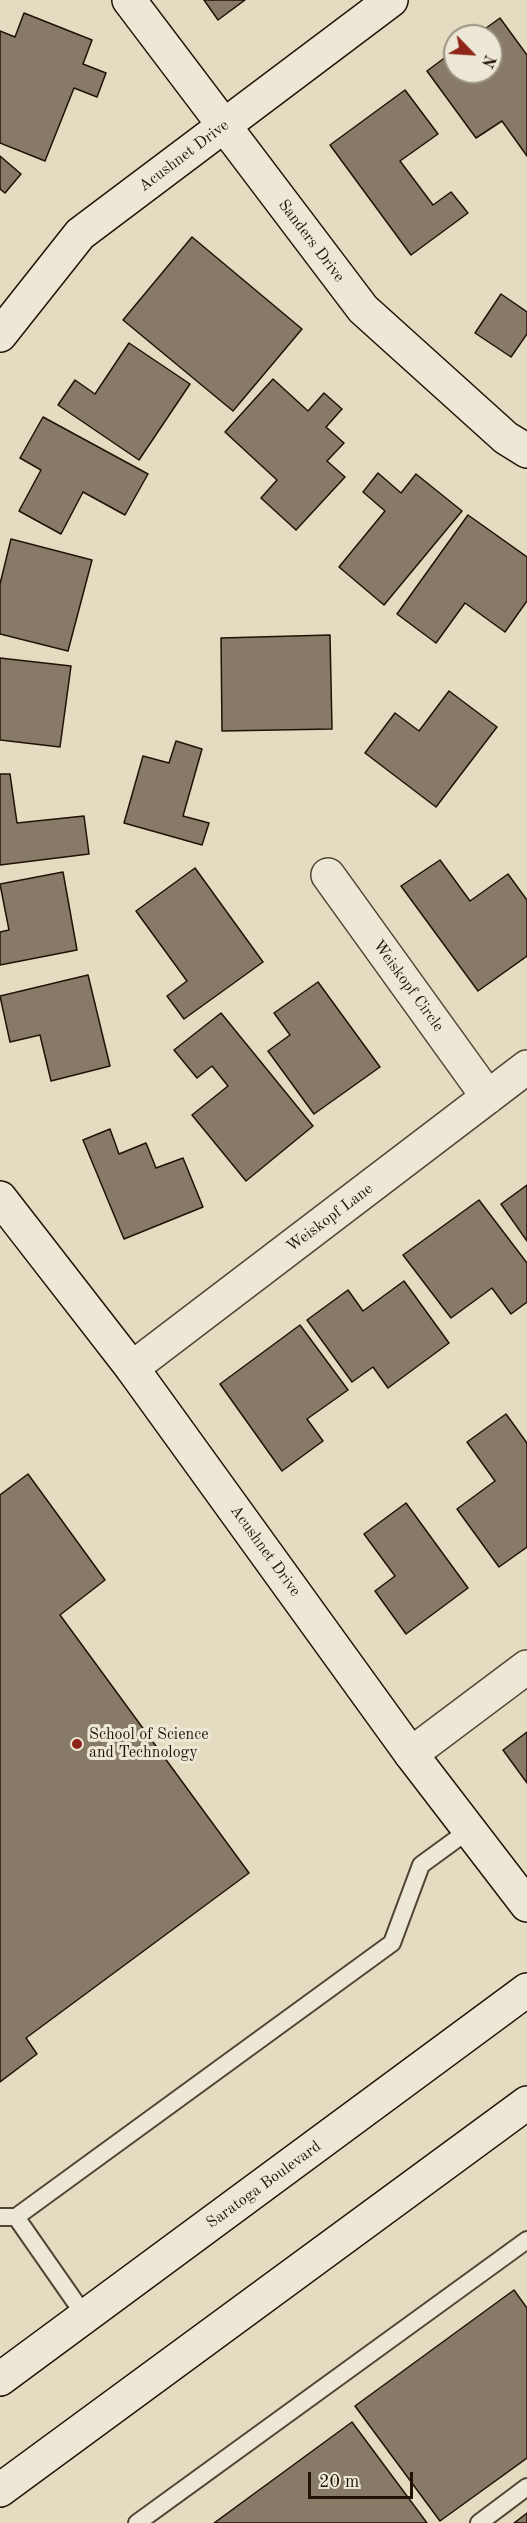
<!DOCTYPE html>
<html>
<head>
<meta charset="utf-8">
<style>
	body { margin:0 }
	#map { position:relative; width:527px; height:2523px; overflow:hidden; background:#e4dcc0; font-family:"Old Standard TT",serif }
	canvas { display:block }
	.north { position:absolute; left:443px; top:24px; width:60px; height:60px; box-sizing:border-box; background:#ede8d6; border:2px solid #9c9283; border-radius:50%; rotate:115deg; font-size:16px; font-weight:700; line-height:24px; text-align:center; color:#221206 }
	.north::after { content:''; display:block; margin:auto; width:21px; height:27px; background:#8f2418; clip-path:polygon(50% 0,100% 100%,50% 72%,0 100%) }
	.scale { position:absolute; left:308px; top:2472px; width:105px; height:27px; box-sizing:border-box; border:3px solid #221206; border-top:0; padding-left:8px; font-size:18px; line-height:21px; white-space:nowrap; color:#221206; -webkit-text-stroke:4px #ede8d6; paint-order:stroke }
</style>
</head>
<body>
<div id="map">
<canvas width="527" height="2523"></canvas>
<div class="north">N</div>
<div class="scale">20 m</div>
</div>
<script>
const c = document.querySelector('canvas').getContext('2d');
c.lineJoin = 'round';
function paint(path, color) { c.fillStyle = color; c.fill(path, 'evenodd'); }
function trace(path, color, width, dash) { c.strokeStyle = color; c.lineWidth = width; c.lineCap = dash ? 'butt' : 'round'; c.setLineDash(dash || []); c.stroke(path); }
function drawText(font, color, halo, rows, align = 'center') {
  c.font = font + ' "Old Standard TT",serif'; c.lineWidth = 6; c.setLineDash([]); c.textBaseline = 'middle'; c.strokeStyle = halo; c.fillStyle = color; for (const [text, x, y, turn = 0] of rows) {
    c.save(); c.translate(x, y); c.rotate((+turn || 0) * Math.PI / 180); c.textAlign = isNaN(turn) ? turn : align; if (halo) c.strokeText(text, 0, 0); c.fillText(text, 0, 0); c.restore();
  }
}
const building = new Path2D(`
	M204,0H245L218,20Z
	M24,13L92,40L83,64L106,73L97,97L74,88L45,161L0,143V31L15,37Z
	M500,18L527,55V156L502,121L476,138L427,71L455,50V72H491V36H475Z
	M405,90L438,134L400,161L433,205L451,192L468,213L411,255L330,145Z
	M0,156L21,174L5,193L0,189Z
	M192,237L302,329L233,411L123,320Z
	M501,294L527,312V334L511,357L475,333Z
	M129,343L190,384L139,460L58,405L75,380L95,394Z
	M273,379L308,411L324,393L342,409L326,427L344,443L327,461L345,477L296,530L261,498L277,480L225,432Z
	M43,417L148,474L125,515L83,492L61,534L19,511L41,470L20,458Z
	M378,473L401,493L416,474L462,511L384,605L339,567L385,511L363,492Z
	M468,515L527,557V601L505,632L465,603L436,643L397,614Z
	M11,539L92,560L68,651L0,634V584Z
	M330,635L332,729L222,731L221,638Z
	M0,658L71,666L60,747L0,740Z
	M449,691L497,727L436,807L365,753L395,713L419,731Z
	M176,741L202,749L183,816L209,823L202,845L124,823L143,756L169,763Z
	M0,774H10L17,823L84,816L89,854L0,865Z
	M440,860L470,901L508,874L527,900V956L478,991L401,886Z
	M195,868L263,962L184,1019L167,996L187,981L136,911Z
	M63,872L77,950L0,965V932L9,930L0,884Z
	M88,975L110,1066L51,1081L40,1035L10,1042L0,996Z
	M318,982L380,1067L314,1114L268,1051L290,1035L274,1013Z
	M221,1013L313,1126L246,1181L192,1115L228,1086L212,1066L197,1078L174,1050Z
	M110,1129L119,1154L146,1143L156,1168L183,1158L203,1207L124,1239L83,1140Z
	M527,1185V1241L501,1204Z
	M479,1200L527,1263V1302L511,1314L492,1288L451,1318L403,1255Z
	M404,1281L449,1343L388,1388L373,1367L352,1382L307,1320L348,1290L363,1311Z
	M300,1325L348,1390L307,1419L323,1441L282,1471L220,1384Z
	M506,1414L527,1443V1547L499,1567L457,1509L495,1481L467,1442Z
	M28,1474L105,1580L60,1615L249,1873L26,2038L37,2054L0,2082V1495Z
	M406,1503L468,1588L406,1634L375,1591L395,1576L364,1534Z
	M527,1732V1783L503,1750Z
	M514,2290L527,2308V2458L440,2521L355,2406Z
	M352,2422L427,2523H214Z
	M527,2513V2523H514Z`);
paint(building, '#877b67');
trace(building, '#221206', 1.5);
const lane = new Path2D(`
	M0,2217H16L392,1943L421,1865L469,1830
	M16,2217L85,2316
	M137,2523L527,2240
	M479,2523L527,2487`);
const street = new Path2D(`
	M328,875L488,1097
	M132,1368L527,1067
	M411,1754L527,1667`);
const secondary = new Path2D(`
	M129,0L363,309L506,438L527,451
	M0,335L80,234L391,0
	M0,1198L132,1368L411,1754L527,1905
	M0,2379L527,1990
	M0,2490L527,2103`);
trace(lane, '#524434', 20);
trace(street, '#524434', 36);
trace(secondary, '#221206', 36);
trace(lane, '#ede8d6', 16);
trace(street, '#ede8d6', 33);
trace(secondary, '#ede8d6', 33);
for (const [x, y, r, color] of [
	[77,1744,6,"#8f2418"]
]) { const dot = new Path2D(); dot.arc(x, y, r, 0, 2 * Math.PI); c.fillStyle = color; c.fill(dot); trace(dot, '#ede8d6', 2); }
drawText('16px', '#221206', '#ede8d6', [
	["Acushnet Drive",184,156,-37],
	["Sanders Drive",311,241,53],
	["Weiskopf Circle",408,986,54],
	["Weiskopf Lane",330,1218,-37],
	["Acushnet Drive",265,1551,54],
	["Saratoga Boulevard",264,2185,-36]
]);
drawText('16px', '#221206', '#ede8d6', [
	["School of Science",89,1735],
	["and Technology",89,1753]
], 'left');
</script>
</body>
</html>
